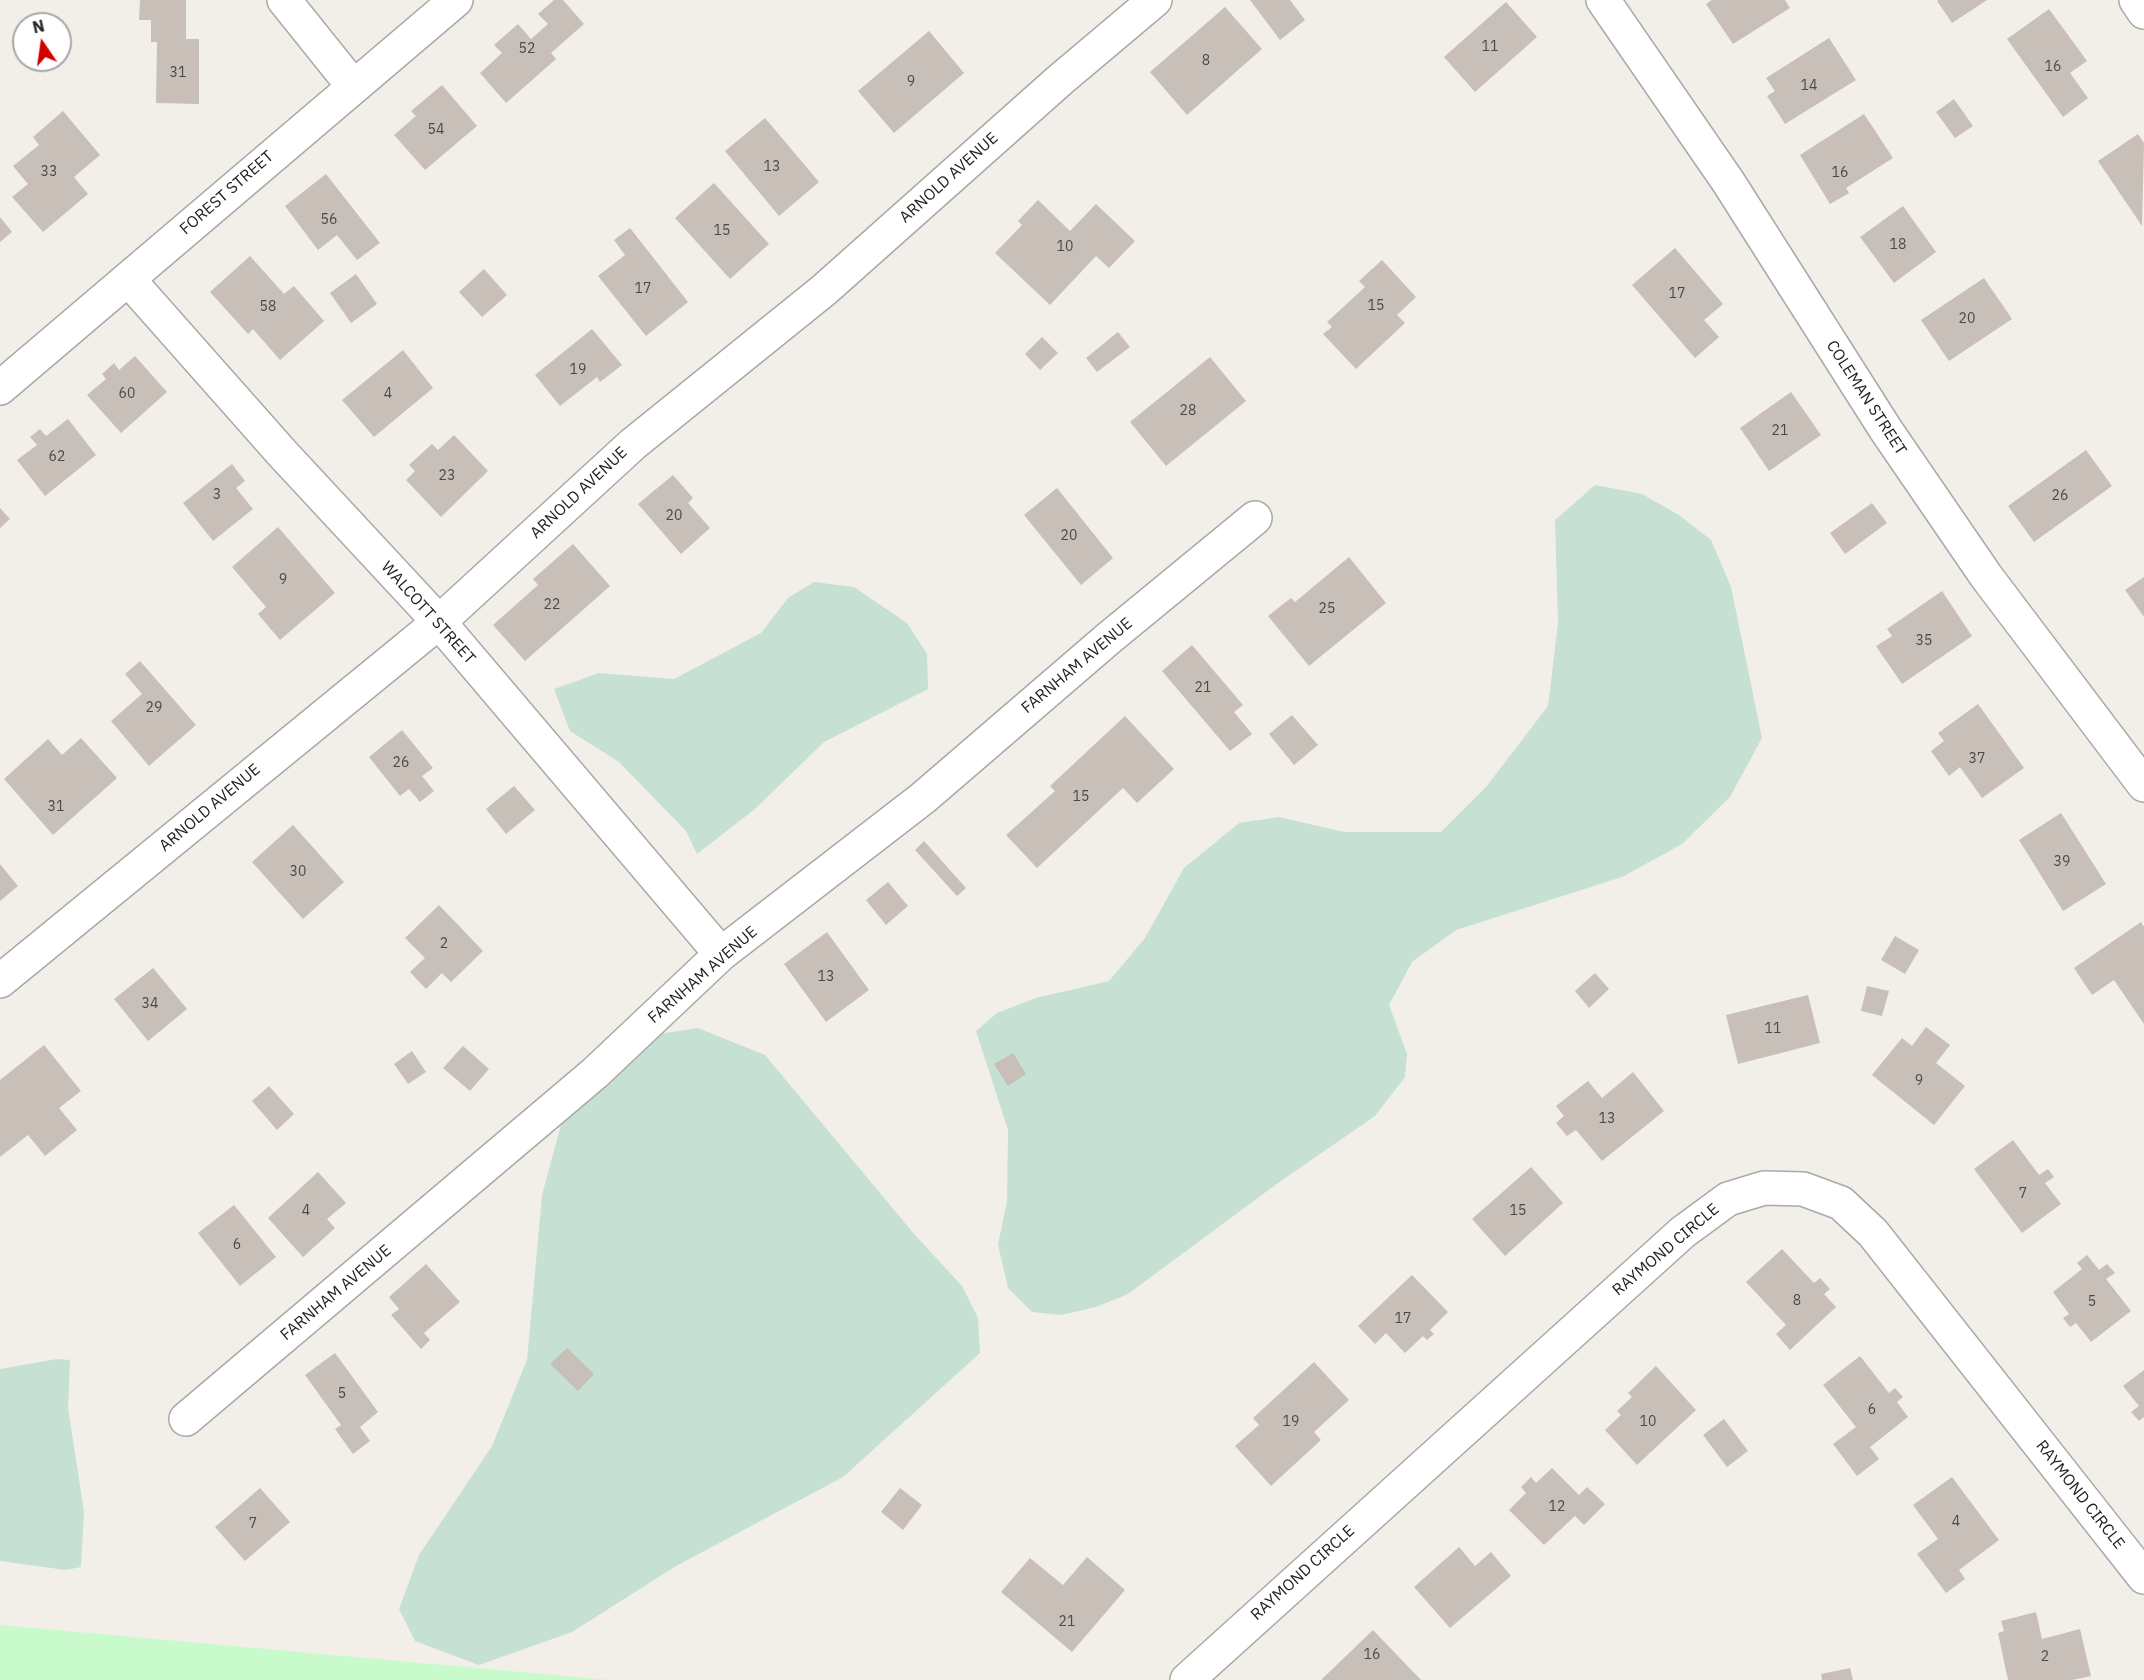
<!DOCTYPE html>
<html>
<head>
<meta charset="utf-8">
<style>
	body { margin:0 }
	#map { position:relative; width:2144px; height:1680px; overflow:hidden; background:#f2efe9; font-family:"IBM Plex Sans",sans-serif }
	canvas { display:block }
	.north { position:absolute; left:12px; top:12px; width:60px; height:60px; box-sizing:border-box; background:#fff; border:2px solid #a7a7a7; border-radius:50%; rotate:347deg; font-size:16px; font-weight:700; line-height:24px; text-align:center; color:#222 }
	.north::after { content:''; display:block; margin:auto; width:21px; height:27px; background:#d40000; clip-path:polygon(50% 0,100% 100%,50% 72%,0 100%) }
</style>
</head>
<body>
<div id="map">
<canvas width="2144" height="1680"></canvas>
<div class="north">N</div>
</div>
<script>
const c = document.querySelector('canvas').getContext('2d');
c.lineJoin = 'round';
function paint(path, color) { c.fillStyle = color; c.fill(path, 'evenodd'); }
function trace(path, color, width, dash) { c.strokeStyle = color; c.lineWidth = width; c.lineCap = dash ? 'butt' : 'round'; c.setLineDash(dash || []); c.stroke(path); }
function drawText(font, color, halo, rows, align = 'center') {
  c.font = font + ' "IBM Plex Sans",sans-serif'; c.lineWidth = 6; c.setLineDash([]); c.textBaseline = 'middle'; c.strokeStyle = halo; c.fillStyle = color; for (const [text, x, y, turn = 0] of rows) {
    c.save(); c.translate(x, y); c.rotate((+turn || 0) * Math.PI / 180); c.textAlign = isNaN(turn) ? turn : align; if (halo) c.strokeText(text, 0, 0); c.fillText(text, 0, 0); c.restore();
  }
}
paint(new Path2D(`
	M1595,485L1642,494L1679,515L1711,540L1731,587L1762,738L1730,797L1682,844L1622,877L1456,930L1412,962L1389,1005L1407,1054L1405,1077L1375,1116L1278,1183L1128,1294L1099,1306L1062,1315L1032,1312L1008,1288L998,1245L1007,1201L1008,1130L976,1031L997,1013L1036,998L1109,981L1145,938L1184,868L1239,823L1279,817L1344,832H1441L1486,787L1548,706L1558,623L1555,520Z
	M814,582L854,587L907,623L927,654L928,689L824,742L755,809L697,854L686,831L619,762L570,731L554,689L599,673L674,679L761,633L788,598Z
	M698,1028L765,1055L915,1235L962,1286L978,1318L980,1353L843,1477L676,1566L572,1632L479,1665L415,1641L399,1609L419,1555L492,1446L527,1360L542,1195L565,1110L626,1039Z
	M57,1359L70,1360L68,1408L84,1511L81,1567L66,1570L0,1561V1369Z`), '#c6e0d4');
paint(new Path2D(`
	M0,1625L610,1680H0Z`), '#c8facc');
paint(new Path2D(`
	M140,0H186V39H199V104L156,103L157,42H151V20H139Z
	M554,0H563L584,24L551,53L556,59L506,103L480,73L502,53L494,45L518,24L531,39L548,24L538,14Z
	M1250,0H1290L1305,20L1280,40Z
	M1712,0H1785L1790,8L1733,44L1706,4Z
	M1939,0H1987L1952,23L1937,1Z
	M1506,2L1537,37L1475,92L1444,57Z
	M1225,7L1262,49L1187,115L1150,72Z
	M2049,9L2087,61L2070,73L2088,98L2063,117L2007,39Z
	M929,31L964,73L894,133L858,91Z
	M1829,38L1856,80L1785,124L1767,96L1775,91L1766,78Z
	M442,85L477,126L425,170L394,135L416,116L411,111Z
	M1954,99L1973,126L1955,138L1936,112Z
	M63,111L100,155L74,177L88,194L43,232L12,197L28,184L13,166L39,145L33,137Z
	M1864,114L1893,158L1846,188L1849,193L1830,204L1800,155Z
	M765,118L819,182L779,216L725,151Z
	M2138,134L2144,143L2142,226L2098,161Z
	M326,174L380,243L357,260L337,235L318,250L285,206Z
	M714,183L769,244L730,279L675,218Z
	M1038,200L1070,231L1096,204L1135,241L1109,268L1096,256L1050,305L995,253L1022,225L1018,221Z
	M1903,206L1936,252L1894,283L1860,237Z
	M0,217L12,232L0,242Z
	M630,228L688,302L646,336L598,276L625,255L614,240Z
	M1675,248L1723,304L1704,320L1719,337L1695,358L1632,285Z
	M250,256L284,294L294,286L324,321L280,360L253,329L248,334L210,292Z
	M1382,260L1416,297L1397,315L1405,323L1356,369L1323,334L1332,327L1327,322L1365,287L1359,281Z
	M484,269L507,295L482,317L459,292Z
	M356,274L377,304L351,323L330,293Z
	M1984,278L2012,319L1949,361L1921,320Z
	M592,329L622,365L600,382L597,377L560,406L535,375Z
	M1118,332L1130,347L1097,372L1086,358Z
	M1042,337L1058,353L1040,370L1025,354Z
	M403,350L433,388L374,437L342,400Z
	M135,356L167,392L121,433L87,395L106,379L102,374L114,363L119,370Z
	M1210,357L1246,401L1166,466L1130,422Z
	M1791,392L1821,435L1769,471L1740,428Z
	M68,419L96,455L45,496L17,460L37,445L30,437L40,429L46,436Z
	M454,435L488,471L441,517L406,480L415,471L409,465L432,444L438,450Z
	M2086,450L2112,486L2034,542L2008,506Z
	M232,464L245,481L236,488L253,509L213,541L183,503Z
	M673,475L693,498L688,503L710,528L681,554L638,504Z
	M1057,488L1113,558L1081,585L1024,515Z
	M1872,503L1887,523L1845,554L1830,533Z
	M0,508L10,519L0,528Z
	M278,527L335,593L280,640L258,614L266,607L232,567Z
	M573,544L610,586L525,661L493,625L538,585L533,579Z
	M1349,557L1386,603L1309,666L1268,616L1291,598L1295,602Z
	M2144,577V617L2125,590Z
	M1942,591L1972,636L1902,684L1876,646L1892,636L1887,629Z
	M1192,645L1243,705L1234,712L1252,734L1230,751L1162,671Z
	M140,661L196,725L149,766L111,721L142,694L125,674Z
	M1978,704L2024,768L1982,798L1960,767L1949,776L1931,751L1944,741L1938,733Z
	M1292,715L1318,745L1294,765L1269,734Z
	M1125,716L1174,769L1137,803L1123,788L1037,868L1006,835L1055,791L1050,786Z
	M402,730L433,768L422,776L434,791L420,802L409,789L400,796L369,757Z
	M81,738L117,778L53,835L4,779L48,739L62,755Z
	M514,786L535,810L506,834L486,809Z
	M2061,813L2106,884L2063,911L2019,840Z
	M293,825L344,882L303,919L252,862Z
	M924,841L966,888L957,896L915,850Z
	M0,864L18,886L0,901Z
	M888,882L908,906L886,925L866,900Z
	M439,905L483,951L451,982L442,973L426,989L410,972L425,958L405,938Z
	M2141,922L2144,927V1024L2114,980L2092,995L2074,968Z
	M827,932L869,990L826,1022L784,964Z
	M1895,936L1919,950L1905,974L1881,960Z
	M153,968L187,1009L148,1041L114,999Z
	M1595,973L1609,989L1589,1008L1575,991Z
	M1867,986L1889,991L1882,1016L1861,1011Z
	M1808,995L1820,1043L1738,1064L1726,1015Z
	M1926,1027L1950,1045L1936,1063L1965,1086L1934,1125L1872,1075L1902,1038L1912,1046Z
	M44,1045L81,1091L59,1108L77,1130L45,1156L28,1135L0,1157V1080Z
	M463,1046L489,1069L470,1091L443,1068Z
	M412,1051L426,1072L408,1084L394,1064Z
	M1013,1053L1026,1074L1008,1086L994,1064Z
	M1633,1072L1664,1111L1602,1161L1576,1130L1567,1136L1556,1123L1564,1116L1556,1106L1588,1081L1602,1098Z
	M269,1086L294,1114L277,1130L252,1101Z
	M2013,1140L2039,1175L2048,1169L2054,1177L2045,1183L2061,1204L2022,1233L1974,1169Z
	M1531,1167L1563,1203L1505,1256L1472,1219Z
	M318,1172L346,1203L327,1219L335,1228L303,1257L268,1218Z
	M234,1205L276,1257L240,1286L198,1233Z
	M1782,1249L1814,1283L1820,1278L1830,1289L1824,1294L1836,1307L1790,1350L1776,1334L1786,1325L1746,1282Z
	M2087,1255L2099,1270L2107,1264L2115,1273L2106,1279L2131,1311L2091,1342L2076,1323L2070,1327L2063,1318L2069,1314L2053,1292L2082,1269L2077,1263Z
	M426,1264L460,1302L424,1333L430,1340L421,1349L391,1315L399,1309L389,1297Z
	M1412,1275L1448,1312L1430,1330L1434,1334L1427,1340L1423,1336L1405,1353L1386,1333L1375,1344L1358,1326Z
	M567,1348L594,1374L578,1391L550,1364Z
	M335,1353L378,1412L360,1427L370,1441L353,1454L335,1429L341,1425L305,1375Z
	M1860,1356L1889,1393L1895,1388L1903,1397L1897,1402L1908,1417L1870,1447L1879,1459L1857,1476L1833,1444L1856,1427L1823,1385Z
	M1314,1362L1349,1400L1314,1432L1321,1440L1271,1486L1235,1446L1259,1425L1253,1418Z
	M1656,1366L1696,1410L1637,1465L1605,1430L1621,1415L1617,1411L1632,1397L1628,1393Z
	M2144,1370V1417L2139,1421L2131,1412L2139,1406L2123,1386Z
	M1724,1419L1748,1451L1727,1467L1703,1435Z
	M1552,1468L1579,1495L1587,1487L1605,1504L1584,1525L1575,1516L1544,1545L1509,1510L1526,1493L1521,1487L1531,1477L1536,1483Z
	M1952,1477L1999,1540L1959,1570L1965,1579L1946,1593L1917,1554L1938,1539L1913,1505Z
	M260,1488L290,1522L245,1561L215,1527Z
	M900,1488L922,1505L903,1530L881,1512Z
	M1459,1547L1475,1566L1491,1552L1511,1576L1450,1628L1414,1587Z
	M1087,1557L1125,1590L1072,1652L1001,1592L1030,1558L1063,1585Z
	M2036,1612L2042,1639L2080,1629L2091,1676L2072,1680H2008L1998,1633L2004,1631L2001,1621Z
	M1373,1630L1421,1680H1321Z
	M1850,1668L1853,1680H1822L1821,1674Z`), '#c7bfb8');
const minor = new Path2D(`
	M284,0L353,86
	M1603,0L1729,183L1886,430L1986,576L2144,785
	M2136,0L2144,12
	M128,279L282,453L439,622L721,954
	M0,981L439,622L633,444L824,290L1060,80L1155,0
	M186,1419L595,1073L721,954L923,798L1109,638L1255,518
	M1187,1680L1683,1232L1728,1199L1764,1188L1803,1189L1841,1203L1873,1233L2144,1577`);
const tertiary = new Path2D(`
	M0,388L456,0`);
trace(minor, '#a9a9a9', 36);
trace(tertiary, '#a9a9a9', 36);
trace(minor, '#fff', 33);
trace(tertiary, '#fff', 33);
drawText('14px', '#4b4948', null, [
	["11",1490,47],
	["52",527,49],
	["8",1206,61],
	["16",2053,67],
	["31",178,73],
	["9",911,82],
	["14",1809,86],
	["54",436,130],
	["13",772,167],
	["33",49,172],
	["16",1840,173],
	["56",329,220],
	["15",722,231],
	["18",1898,245],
	["10",1065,247],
	["17",643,289],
	["17",1677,294],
	["15",1376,306],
	["58",268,307],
	["20",1967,319],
	["19",578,370],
	["60",127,394],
	["4",388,394],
	["28",1188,411],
	["21",1780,431],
	["62",57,457],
	["23",447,476],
	["3",217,495],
	["26",2060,496],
	["20",674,516],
	["20",1069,536],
	["9",283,580],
	["22",552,605],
	["25",1327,609],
	["35",1924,641],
	["21",1203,688],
	["29",154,708],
	["37",1977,759],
	["26",401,763],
	["15",1081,797],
	["31",56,807],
	["39",2062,862],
	["30",298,872],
	["2",444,944],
	["13",826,977],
	["34",150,1004],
	["11",1773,1029],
	["9",1919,1081],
	["13",1607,1119],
	["7",2023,1194],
	["4",306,1211],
	["15",1518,1211],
	["6",237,1245],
	["8",1797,1301],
	["5",2092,1302],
	["17",1403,1319],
	["5",342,1394],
	["6",1872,1410],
	["19",1291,1422],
	["10",1648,1422],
	["12",1557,1507],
	["4",1956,1522],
	["7",253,1524],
	["21",1067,1622],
	["16",1372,1655],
	["2",2045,1657]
]);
drawText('16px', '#222', '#fff', [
	["ARNOLD AVENUE",949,178,-42],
	["FOREST STREET",227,193,-41],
	["COLEMAN STREET",1866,398,57],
	["ARNOLD AVENUE",579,493,-43],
	["WALCOTT STREET",428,613,48],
	["FARNHAM AVENUE",1077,666,-40],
	["ARNOLD AVENUE",210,808,-40],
	["FARNHAM AVENUE",703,975,-41],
	["RAYMOND CIRCLE",1666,1250,-40],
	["FARNHAM AVENUE",336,1293,-40],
	["RAYMOND CIRCLE",2080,1495,52],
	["RAYMOND CIRCLE",1303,1573,-42]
]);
</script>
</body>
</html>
